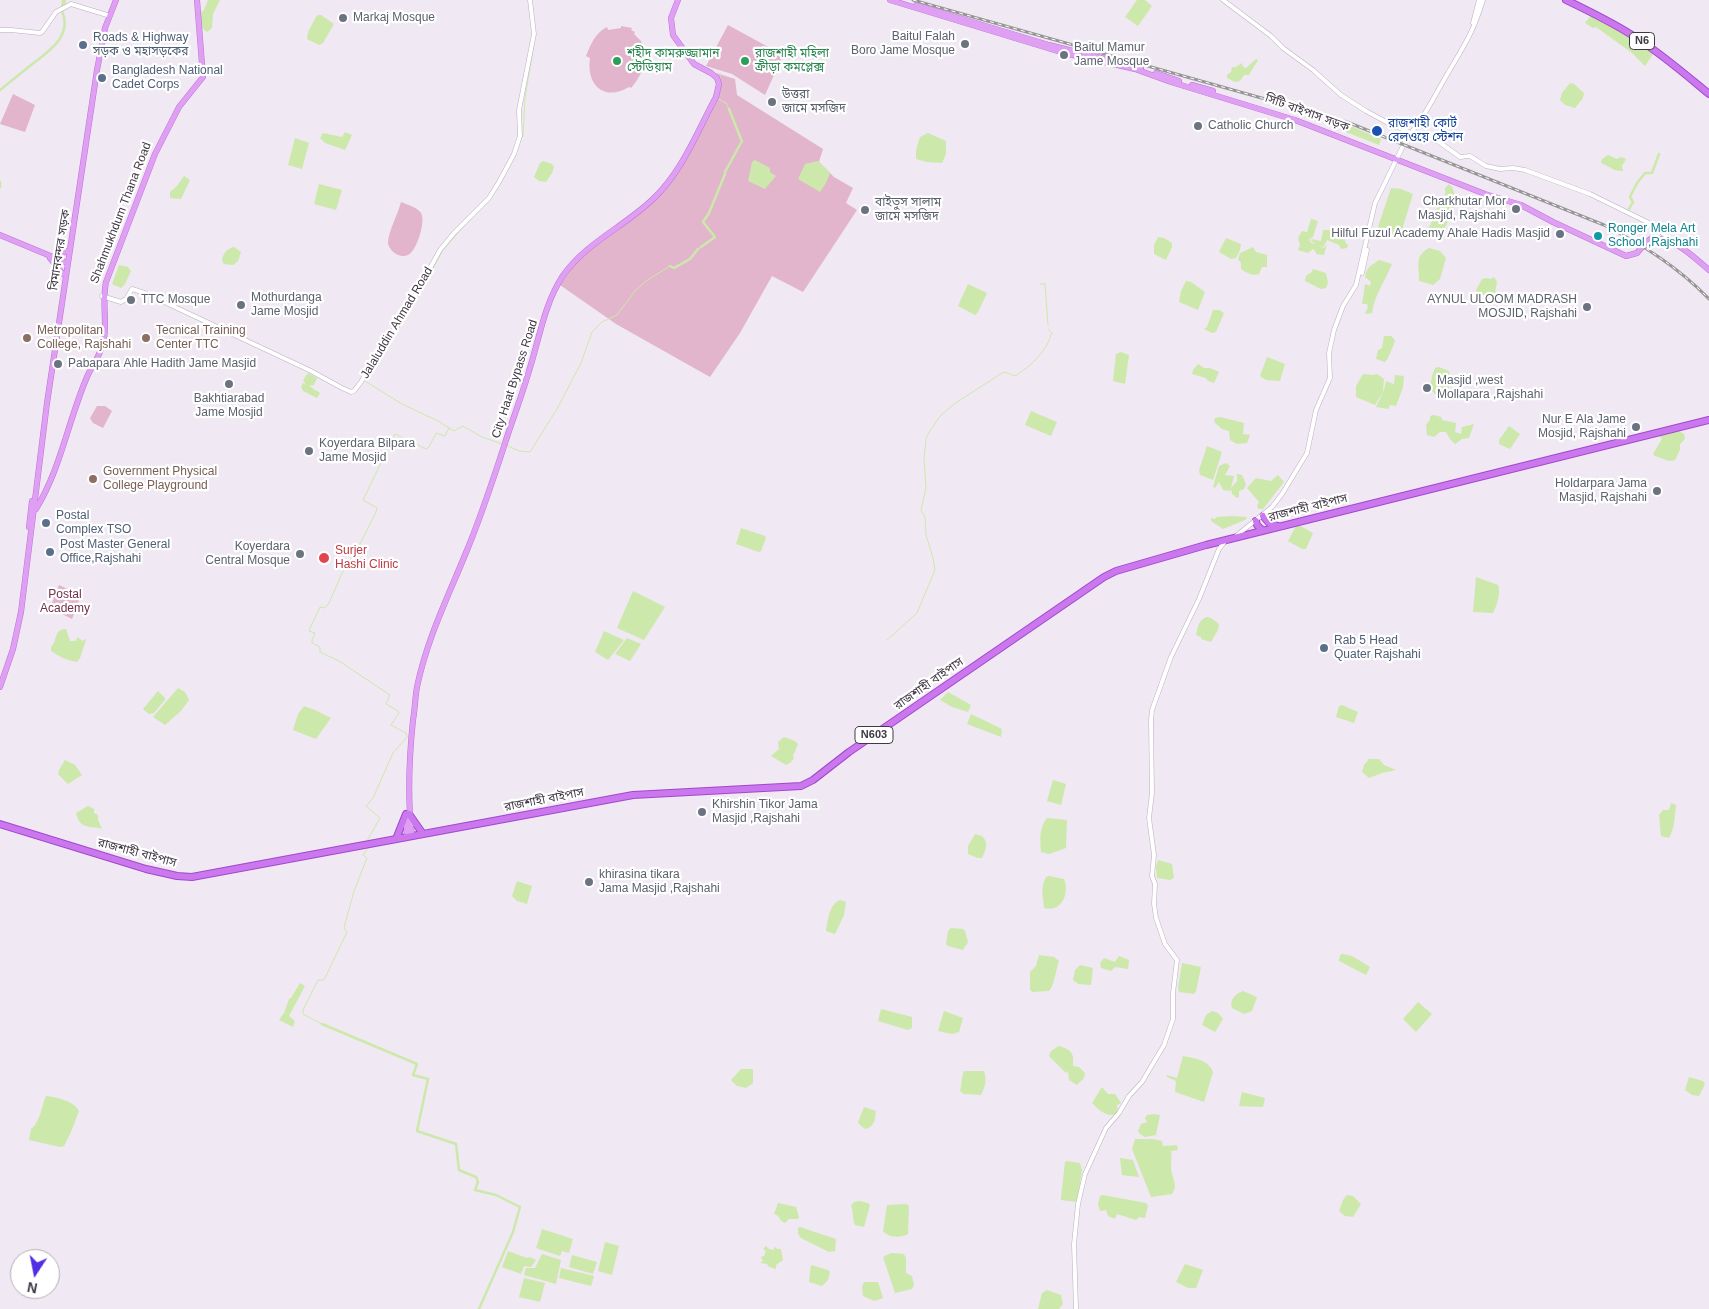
<!DOCTYPE html>
<html>
<head>
<meta charset="utf-8">
<style>
	body { margin:0 }
	#map { position:relative; width:1709px; height:1309px; overflow:hidden; background:#f0e8f2; font-family:Arial,sans-serif }
	canvas { display:block }
	.north { position:absolute; left:10px; top:1249px; width:50px; height:50px; box-sizing:border-box; background:#fff; border:1px solid #b3afb5; border-radius:50%; rotate:191deg; font-size:14px; font-weight:700; line-height:20px; text-align:center; color:#403845 }
	.north::after { content:''; display:block; margin:auto; width:18px; height:22px; background:#502fe3; clip-path:polygon(50% 0,100% 100%,50% 72%,0 100%) }
</style>
</head>
<body>
<div id="map">
<canvas width="1709" height="1309"></canvas>
<div class="north">N</div>
</div>
<script>
const c = document.querySelector('canvas').getContext('2d');
c.lineJoin = 'round';
function paint(path, color) { c.fillStyle = color; c.fill(path, 'evenodd'); }
function trace(path, color, width, dash) { c.strokeStyle = color; c.lineWidth = width; c.lineCap = dash ? 'butt' : 'round'; c.setLineDash(dash || []); c.stroke(path); }
function drawText(font, color, halo, rows, align = 'center') {
  c.font = font + ' Arial,"Noto Sans Bengali",sans-serif'; c.lineWidth = 4.5; c.setLineDash([]); c.textBaseline = 'middle'; c.strokeStyle = halo; c.fillStyle = color; for (const [text, x, y, turn = 0] of rows) {
    c.save(); c.translate(x, y); c.rotate((+turn || 0) * Math.PI / 180); c.textAlign = isNaN(turn) ? turn : align; if (halo) c.strokeText(text, 0, 0); c.fillText(text, 0, 0); c.restore();
  }
}
paint(new Path2D(`
	M728,25L783,55L765,95L732,74L706,66Z
	M621,26L632,28L631,30L635,32L634,34L641,41L644,49H646C647,63 640,78 631,88L629,87C604,102 586,85 590,58L586,56C591,44 595,33 607,27L608,30L621,28Z
	M716,73L735,79L737,95L823,149L819,162L834,177L853,188L846,203L857,210L803,292L772,276L740,333L710,377L616,324L560,285L581,256L613,231L669,183L715,102L720,80Z
	M13,94L35,105L25,132L0,124Z
	M401,202C408,205 417,207 421,213C426,221 417,251 408,255C400,259 389,251 388,243C388,232 398,214 401,202Z
	M97,406H105L112,411L103,428L93,423L90,418Z
	M59,585L81,595L72,619L50,608Z`), '#e2b5cc');
paint(new Path2D(`
	M208,0H220L213,14L212,28L207,32L201,27L200,13L204,10Z
	M1137,0H1145L1152,6L1138,26L1125,17Z
	M1592,14L1652,50L1653,54L1645,66L1632,53L1596,27L1593,28L1585,23Z
	M318,15H321L334,24L323,43L319,45L307,39L308,32L316,17Z
	M1256,59L1258,60L1249,75H1244L1240,81L1235,82L1227,78V75L1231,72L1232,67H1236L1242,63L1243,67L1246,68Z
	M1570,83L1574,84L1584,93L1583,98L1575,108L1565,105L1560,100L1562,93Z
	M1346,124L1381,139L1379,145L1341,130L1343,126Z
	M345,132L352,135L345,150L325,143L320,138L323,133L342,137Z
	M928,133L946,141V154L942,163L927,162L916,159V150L920,137Z
	M295,138L309,143L302,169L288,165Z
	M1608,155L1617,159L1621,157L1626,159L1622,166L1623,171C1614,172 1609,166 1601,163L1602,159Z
	M755,160L770,168V172L776,176L765,189L748,181L752,162Z
	M543,161L552,164L554,167L552,173L546,182L539,181L534,177L540,163Z
	M818,161L830,173L826,183L820,192L798,179L805,164Z
	M184,176L190,180L181,199L170,198V192L177,186Z
	M319,184L342,190L336,210L314,204Z
	M1449,184L1452,187L1455,195L1459,196L1443,232L1431,231L1428,228L1431,224L1433,212C1441,206 1447,199 1445,188Z
	M1391,188L1401,189L1413,194L1402,230L1396,237L1377,230Z
	M1311,219L1318,221L1313,237L1309,239L1311,243L1316,244L1311,241V239L1321,241L1323,230H1331L1344,234L1345,242L1348,245L1347,248L1341,249L1339,245L1327,240L1323,247L1316,245L1324,248L1327,243L1324,255L1316,254V252L1313,249L1308,253L1298,250L1300,245L1298,238L1302,231L1307,232Z
	M1158,237L1164,238L1172,243V247L1166,260L1154,254V245Z
	M1226,238L1241,244L1240,250L1236,258L1231,259L1219,252Z
	M234,247L241,252L238,261L233,265L224,264L222,261C222,254 228,248 234,247Z
	M1253,247L1256,252L1267,255V267H1262L1259,274C1252,276 1247,273 1241,269V263L1238,259L1240,253Z
	M1429,248L1440,251L1446,258L1440,279L1433,285L1419,281C1420,267 1413,257 1429,248Z
	M1379,260L1392,264C1385,281 1374,296 1372,313L1367,314L1365,313L1368,307L1367,304H1362L1365,284L1370,286L1371,282L1365,277C1367,266 1371,266 1379,260Z
	M119,265L128,267L131,271L125,284L121,288L112,284Z
	M1313,269L1326,273L1328,283L1326,288L1321,289L1305,281L1306,276L1312,272Z
	M1494,277L1497,282L1495,293L1496,297L1477,294L1476,290L1482,279L1486,278L1491,279Z
	M1186,281L1191,282L1205,292L1198,310L1179,302L1181,291Z
	M968,284L987,293L978,312L975,315L958,306Z
	M1213,310H1219L1224,313L1216,332L1212,333L1204,329L1207,327Z
	M1384,336H1391L1395,340C1394,345 1388,359 1385,362L1376,359L1378,350L1382,348Z
	M1121,352L1129,355L1125,384L1113,381L1116,354Z
	M1267,357L1285,364L1280,381L1266,380L1260,376Z
	M1198,364L1204,368H1210L1219,372L1214,383L1208,381L1206,378L1192,374L1193,370Z
	M1439,367L1449,371L1450,382L1447,395H1436L1430,389L1432,376L1435,368Z
	M308,373L317,378L314,385L309,386L320,393L317,398L303,391L301,387L303,383L306,385L303,380Z
	M1363,374L1372,375L1377,374L1384,379L1383,392L1375,405L1356,397V386Z
	M1395,375L1404,376L1403,387L1396,406L1390,405L1388,409L1376,407L1384,390L1386,381L1394,384Z
	M1031,411L1057,422L1051,436L1025,425Z
	M1434,415L1441,417L1442,420L1456,423L1455,432L1461,434L1462,427L1474,424L1469,438L1462,439L1455,444L1450,439L1446,432H1440L1434,437L1427,435L1426,425L1430,420V416Z
	M1220,417L1244,423L1243,434L1250,435L1247,443L1237,444L1230,440L1229,431L1222,429L1214,422L1215,418Z
	M1509,426L1520,434L1510,449L1499,444V440Z
	M1679,431L1684,434L1685,439L1680,444V450L1675,460L1669,461L1655,456L1653,454L1662,439L1659,436Z
	M1207,446L1222,452L1213,480L1200,475L1199,470Z
	M1226,463L1230,466L1225,475L1234,476L1231,488L1237,481V474L1242,475L1246,484L1244,489L1239,491V497L1237,498L1232,494L1231,489L1230,491L1223,490L1219,482L1215,488L1213,487L1219,466Z
	M1278,475L1284,482L1263,509H1259L1257,506L1259,502L1247,488L1256,478L1271,481Z
	M1232,516L1246,517L1247,519L1223,529L1211,521V518L1215,519L1217,517Z
	M1297,524L1313,533L1306,549H1302L1288,541Z
	M741,528L765,536L766,538L761,551L759,552L736,544Z
	M1476,577L1498,585C1501,593 1497,605 1493,613L1473,612Z
	M633,591L665,607L644,640L617,628Z
	M1207,617L1211,618L1219,624L1218,630L1211,642L1201,639V637L1196,635C1198,627 1198,620 1207,617Z
	M66,629L70,641H76L77,637L83,641L85,639L86,640L80,658L77,662C66,660 60,657 51,651V647C58,641 53,629 66,629Z
	M604,631L624,640L608,660L595,652Z
	M627,638L641,644L630,661L615,654Z
	M178,688L185,692L189,700L181,711L165,725L153,717Z
	M158,691L165,698V700L154,713L149,714L143,709Z
	M948,692L971,705L968,712L952,707L940,700Z
	M1342,705L1358,712L1354,723L1336,717L1339,706Z
	M304,706L315,710L331,718L316,739L293,730L298,714Z
	M971,714L1002,729L1001,737L967,724Z
	M784,737L795,741L798,744L793,756L794,758L790,763L786,765L771,756L779,749L778,742Z
	M1369,759H1379L1384,765L1396,770L1382,773L1369,778L1362,772L1364,765Z
	M65,760L75,765L82,775L68,784L58,774L59,770Z
	M1053,780L1066,784L1061,805L1047,801Z
	M1671,803L1676,805V807C1674,819 1675,827 1669,838L1661,836L1659,815L1663,810H1669Z
	M88,806L94,809V813L98,815V820L102,829C89,825 80,830 76,813Z
	M1047,818L1067,820L1066,848L1049,854L1041,852C1040,840 1039,828 1047,818Z
	M975,834L982,836C989,843 986,849 982,858H978L968,854V846Z
	M1158,860L1172,864L1174,878L1170,880L1157,878L1156,867Z
	M1049,876L1064,879C1070,894 1061,913 1044,908C1043,895 1040,889 1046,877Z
	M517,881L532,886L527,904L517,901L512,896Z
	M840,900L846,902L844,915L835,934L826,931C828,920 829,904 840,900Z
	M951,928L963,929L965,931L968,942L963,950L948,946L946,944L948,931Z
	M1343,954L1352,956L1370,967L1366,975L1339,961L1340,955Z
	M1039,955L1054,957L1059,961C1056,969 1054,987 1049,991L1032,992L1030,989V972L1036,966Z
	M1119,956L1129,960L1128,969L1115,967L1111,971L1101,968L1100,963L1104,958L1115,962Z
	M1182,963L1201,967L1196,991L1194,994L1179,992L1178,988Z
	M1080,965L1093,968L1091,985L1078,984L1073,980L1075,970Z
	M300,983L305,986L289,1016L295,1021L293,1027L279,1020L284,1013L289,999L291,998Z
	M1243,991L1257,997L1252,1011L1244,1014L1232,1008C1229,1000 1235,994 1243,991Z
	M1418,1002L1432,1014L1416,1032L1403,1019Z
	M881,1009L912,1017V1028L908,1030L878,1021Z
	M944,1011L963,1018L959,1032L952,1034L938,1031Z
	M1212,1011L1218,1013L1223,1019L1215,1032L1202,1025L1206,1015Z
	M1059,1046C1072,1050 1074,1053 1073,1066L1079,1067L1085,1073L1084,1078L1077,1085L1069,1080L1068,1071L1066,1073L1049,1056L1051,1051Z
	M1183,1056C1194,1058 1209,1060 1213,1072L1204,1102L1175,1092L1176,1081L1167,1077L1166,1075L1177,1078Z
	M741,1069H753V1083L746,1088L737,1086L731,1080Z
	M964,1071H984C987,1081 985,1087 981,1095L964,1094L960,1091C962,1084 961,1078 964,1071Z
	M1689,1077L1703,1081L1705,1084L1699,1096L1692,1095L1685,1090Z
	M1102,1087L1108,1094H1115L1121,1103L1117,1105L1118,1113C1108,1119 1099,1110 1092,1103Z
	M1242,1092L1265,1098L1263,1107L1239,1106Z
	M46,1096C56,1097 74,1101 79,1111L71,1132L64,1146L60,1147L29,1140L31,1129C40,1123 42,1105 46,1096Z
	M864,1107L876,1111C875,1119 875,1127 865,1129L859,1124L858,1122Z
	M1153,1114L1160,1115L1156,1135L1145,1137L1140,1134L1138,1131L1141,1124L1147,1122L1145,1118L1147,1115Z
	M1135,1139H1153L1162,1141L1163,1146L1177,1145L1178,1150L1171,1151C1172,1157 1171,1162 1171,1167C1171,1177 1179,1185 1172,1194L1151,1197L1132,1149Z
	M1120,1158L1133,1160L1139,1177L1122,1175Z
	M1067,1161L1080,1163L1082,1170L1077,1202L1061,1200V1197L1065,1162Z
	M1103,1195L1146,1203L1148,1206L1145,1218L1139,1217L1136,1220L1117,1214L1115,1219L1108,1216L1106,1210L1100,1211L1098,1204L1100,1196Z
	M1347,1195L1353,1196L1361,1204L1353,1217L1345,1216L1339,1211L1343,1200Z
	M859,1201L868,1203L870,1205L864,1227L855,1225C852,1219 854,1212 851,1206L854,1202Z
	M778,1203L796,1207L799,1217L798,1219H789L785,1223C779,1221 780,1215 774,1214Z
	M906,1204L909,1206L908,1234C900,1238 889,1238 883,1231L887,1205Z
	M800,1227L836,1239L835,1251L829,1252L801,1238L798,1234V1228Z
	M542,1229L573,1239L569,1253L562,1251L560,1256L536,1248Z
	M605,1242L619,1246L612,1275L598,1271Z
	M766,1246L769,1249L774,1250V1248L776,1247L777,1249H781L783,1260L776,1265V1269L769,1267L767,1264L760,1263L763,1261L761,1257L764,1256L766,1251L763,1249Z
	M508,1251L527,1258L530,1257L536,1260L531,1267L524,1266L521,1274L502,1267Z
	M891,1253L904,1254L906,1258V1273L912,1276L914,1285L912,1289L895,1293L883,1257Z
	M542,1254L561,1260L556,1284L524,1275L526,1268H535Z
	M572,1255L597,1262L593,1274L569,1267Z
	M1185,1264L1203,1270L1196,1288H1188L1176,1282Z
	M811,1265L828,1270L830,1272L828,1280L822,1286L809,1282Z
	M561,1268L594,1276L591,1286L559,1278Z
	M524,1278L545,1283L540,1302L519,1297Z
	M864,1282H878L883,1298L874,1301L863,1296L862,1287Z
	M1047,1290L1061,1295L1063,1304L1059,1309H1038L1042,1293Z`), '#cde8ab');
trace(new Path2D(`
	M720,74V73
	M720,76V81
	M718,99L726,103L729,109
	M510,165L523,135L525,98L535,38
	M471,218L443,250L403,323L392,336L365,381L402,404L438,421L454,431L463,426L482,437L502,444
	M698,249L700,248
	M1040,284H1045L1048,325
	M506,445L519,451L530,452L557,409L581,363L592,332L602,322L617,315L635,291L646,281L670,266
	M887,640L917,613L935,570L933,558L926,535L925,517L921,510L926,488L924,459L926,439L929,432L941,415L954,404L1002,373L1005,372L1015,376C1031,366 1046,352 1052,333L1048,329
	M367,841L380,818L366,806L373,798L393,753L407,737L406,733L391,725L399,713L398,711L386,704L390,695L339,661L320,652V647L312,643V640L315,633L309,631L310,628L320,607L325,608L329,603L347,562L354,556L376,512L377,508L363,500L395,434L426,449L429,447L436,433L445,436L449,428
	M322,1024L303,1014V1010L318,980H324L347,932L344,928L345,924L354,891L367,858L363,855L368,848`), '#cde8ab', 1);
trace(new Path2D(`
	M0,90C10,82 21,73 31,65C48,52 73,36 62,11
	M729,109L741,139
	M725,172L742,141
	M0,182V187
	M1628,211L1633,202L1630,197L1637,183L1645,173H1652L1659,154
	M701,247L715,237L703,222L709,213L725,174
	M670,266L674,268L690,259L698,249
	M322,1024L417,1064L413,1075L428,1079L417,1131L456,1144L459,1170L476,1177L478,1182L475,1190L496,1195
	M479,1309L513,1232L520,1207L496,1195`), '#cde8ab', 2.5);
trace(new Path2D(`
	M63,6L64,0`), '#cde8ab', 4);
const minor = new Path2D(`
	M1223,0L1271,36L1283,48L1313,70L1341,95L1366,111L1388,123L1409,132L1410,134L1412,133L1439,142L1460,157L1470,156L1486,166L1500,169L1513,168L1525,170L1590,194L1649,223L1670,239
	M1473,23L1479,0
	M0,30H11L40,33L42,32L56,12L71,4L107,15
	M1412,132C1427,113 1436,93 1448,73C1464,46 1474,31 1483,0
	M1362,273L1367,250
	M102,296L121,302L126,299L132,289L145,293L309,370L342,388L351,392L354,391L361,382L379,351L403,317L440,250L454,233L489,198L499,182L514,154L520,136L519,110L534,34L530,0
	M1236,536L1272,507L1282,494L1307,453L1316,410L1330,378L1329,353L1334,330L1343,306L1356,285L1375,203L1409,134
	M1076,1309L1074,1244L1078,1204L1085,1174L1106,1128L1119,1113L1129,1096L1142,1082L1164,1045L1173,1019V993L1177,960L1165,944L1156,918L1154,904L1155,884L1152,876L1154,855L1149,818L1152,793L1151,720L1152,710L1171,657L1199,599L1219,549L1226,540`);
const major = new Path2D(`
	M890,0L1064,53L1135,69L1171,82L1295,120L1485,194L1521,205L1553,222L1626,256L1637,253L1646,242L1652,238C1677,239 1691,255 1709,270
	M916,5L1049,45L1141,68
	M1156,73L1179,81
	M1192,85L1213,91
	M0,235L65,262
	M54,257L67,251
	M50,258L63,274
	M36,509C61,468 68,421 87,377C92,365 102,354 104,339C107,320 102,301 106,282L155,154L179,107L203,77L197,0
	M29,527L32,501
	M0,687L13,649L21,612L47,403L97,70L105,28L116,0
	M406,817L407,837
	M412,836C407,797 409,759 413,720C415,709 415,698 417,687C427,639 447,599 465,555C482,515 495,474 508,434C515,413 523,392 529,371C539,340 544,305 562,277C585,243 624,227 653,199C682,172 697,132 716,97L719,84L717,78L711,73L694,64L673,35L671,18L678,0`);
const highway = new Path2D(`
	M1566,0C1591,12 1616,24 1638,39C1663,55 1686,75 1709,94
	M1263,516L1269,523L1278,526
	M1256,521L1257,525L1263,531
	M409,814L423,834
	M0,824L146,869L177,876L192,877L633,795L801,786L813,780L849,752L1104,577L1116,571L1206,545L1709,420
	M396,839L406,814`);
trace(minor, '#baafc0', 5);
trace(major, '#bc72d7', 6);
trace(highway, '#a148cd', 8);
trace(minor, '#fff', 4);
trace(major, '#dfa0f3', 5);
trace(highway, '#cb77ee', 6);
const rail = new Path2D(`
	M913,0L1347,122L1604,225C1643,245 1678,267 1709,299`);
trace(rail, '#969696', 3);
trace(rail, '#fff', 1, [4]);
for (const [x, y, r, color] of [
	[343,18,5,"#6b7280"],
	[965,44,5,"#6b7280"],
	[83,45,5,"#5c6f8a"],
	[1064,55,5,"#6b7280"],
	[617,61,5,"#2e9e5b"],
	[745,61,5,"#2e9e5b"],
	[102,78,5,"#5c6f8a"],
	[772,102,5,"#6b7280"],
	[1198,126,5,"#6b7280"],
	[1377,131,6,"#1a4fb4"],
	[1516,209,5,"#6b7280"],
	[865,210,5,"#6b7280"],
	[1560,234,5,"#6b7280"],
	[1598,236,5,"#0f9aa8"],
	[131,300,5,"#6b7280"],
	[241,305,5,"#6b7280"],
	[1587,307,5,"#6b7280"],
	[27,338,5,"#8d6e63"],
	[146,338,5,"#8d6e63"],
	[58,364,5,"#6b7280"],
	[229,384,5,"#6b7280"],
	[1427,388,5,"#6b7280"],
	[1636,427,5,"#6b7280"],
	[309,451,5,"#6b7280"],
	[93,479,5,"#8d6e63"],
	[1657,491,5,"#6b7280"],
	[46,523,5,"#5c6f8a"],
	[50,552,5,"#5c6f8a"],
	[300,554,5,"#6b7280"],
	[324,558,6,"#e0444e"],
	[1324,648,5,"#5c6f8a"],
	[702,812,5,"#6b7280"],
	[589,882,5,"#6b7280"]
]) { const dot = new Path2D(); dot.arc(x, y, r, 0, 2 * Math.PI); c.fillStyle = color; c.fill(dot); trace(dot, '#fff', 2); }
for (const [x, y, w] of [
	[1642,41,25],
	[874,735,38]
]) { const box = new Path2D(); box.roundRect(x - w / 2, y - 8.5, w, 17, 4); c.fillStyle = '#fff'; c.fill(box); trace(box, '#403845', 1); }
drawText('bold 11px', '#403845', null, [
	["N6",1642,41],
	["N603",874,735]
]);
drawText('12px', '#5b616d', '#fff', [
	["Markaj Mosque",353,18],
	["Baitul Falah",955,37,"right"],
	["Boro Jame Mosque",955,51,"right"],
	["Baitul Mamur",1074,48],
	["Jame Mosque",1074,62],
	["উত্তরা",782,95],
	["জামে মসজিদ",782,109],
	["Catholic Church",1208,126],
	["Charkhutar Mor",1506,202,"right"],
	["Masjid, Rajshahi",1506,216,"right"],
	["বাইতুস সালাম",875,203],
	["জামে মসজিদ",875,217],
	["Hilful Fuzul Academy Ahale Hadis Masjid",1550,234,"right"],
	["Mothurdanga",251,298],
	["Jame Mosjid",251,312],
	["TTC Mosque",141,300],
	["AYNUL ULOOM MADRASH",1577,300,"right"],
	["MOSJID, Rajshahi",1577,314,"right"],
	["Pabapara Ahle Hadith Jame Masjid",68,364],
	["Masjid ,west",1437,381],
	["Mollapara ,Rajshahi",1437,395],
	["Bakhtiarabad",229,399,"center"],
	["Jame Mosjid",229,413,"center"],
	["Nur E Ala Jame",1626,420,"right"],
	["Mosjid, Rajshahi",1626,434,"right"],
	["Koyerdara Bilpara",319,444],
	["Jame Mosjid",319,458],
	["Holdarpara Jama",1647,484,"right"],
	["Masjid, Rajshahi",1647,498,"right"],
	["Koyerdara",290,547,"right"],
	["Central Mosque",290,561,"right"],
	["Khirshin Tikor Jama",712,805],
	["Masjid ,Rajshahi",712,819],
	["khirasina tikara",599,875],
	["Jama Masjid ,Rajshahi",599,889]
], 'left');
drawText('12px', '#4e5e75', '#fff', [
	["Roads & Highway",93,38],
	["সড়ক ও মহাসড়কের",93,52],
	["Bangladesh National",112,71],
	["Cadet Corps",112,85],
	["Postal",56,516],
	["Complex TSO",56,530],
	["Post Master General",60,545],
	["Office,Rajshahi",60,559],
	["Rab 5 Head",1334,641],
	["Quater Rajshahi",1334,655]
], 'left');
drawText('12px', '#27864d', '#fff', [
	["শহীদ কামরুজ্জামান",627,54],
	["স্টেডিয়াম",627,68],
	["রাজশাহী মহিলা",755,54],
	["ক্রীড়া কমপ্লেক্স",755,68]
], 'left');
drawText('12px', '#403845', '#fff', [
	["সিটি বাইপাস সড়ক",1307,113,20],
	["Shahmukhdum Thana Road",121,213,-69],
	["বিমানবন্দর সড়ক",60,250,-81],
	["Jalaluddin Ahmad Road",397,323,-59],
	["City Haat Bypass Road",515,379,-72],
	["রাজশাহী বাইপাস",1308,508,-14],
	["রাজশাহী বাইপাস",929,684,-35],
	["রাজশাহী বাইপাস",544,800,-11],
	["রাজশাহী বাইপাস",137,853,15]
]);
drawText('12px', '#164399', '#fff', [
	["রাজশাহী কোর্ট",1388,124],
	["রেলওয়ে স্টেশন",1388,138]
], 'left');
drawText('12px', '#0d838f', '#fff', [
	["Ronger Mela Art",1608,229],
	["School ,Rajshahi",1608,243]
], 'left');
drawText('12px', '#785e54', '#fff', [
	["Metropolitan",37,331],
	["College, Rajshahi",37,345],
	["Tecnical Training",156,331],
	["Center TTC",156,345],
	["Government Physical",103,472],
	["College Playground",103,486]
], 'left');
drawText('12px', '#be3a42', '#fff', [
	["Surjer",335,551],
	["Hashi Clinic",335,565]
], 'left');
drawText('12px', '#713147', '#fff', [
	["Postal",65,595],
	["Academy",65,609]
]);
</script>
</body>
</html>
